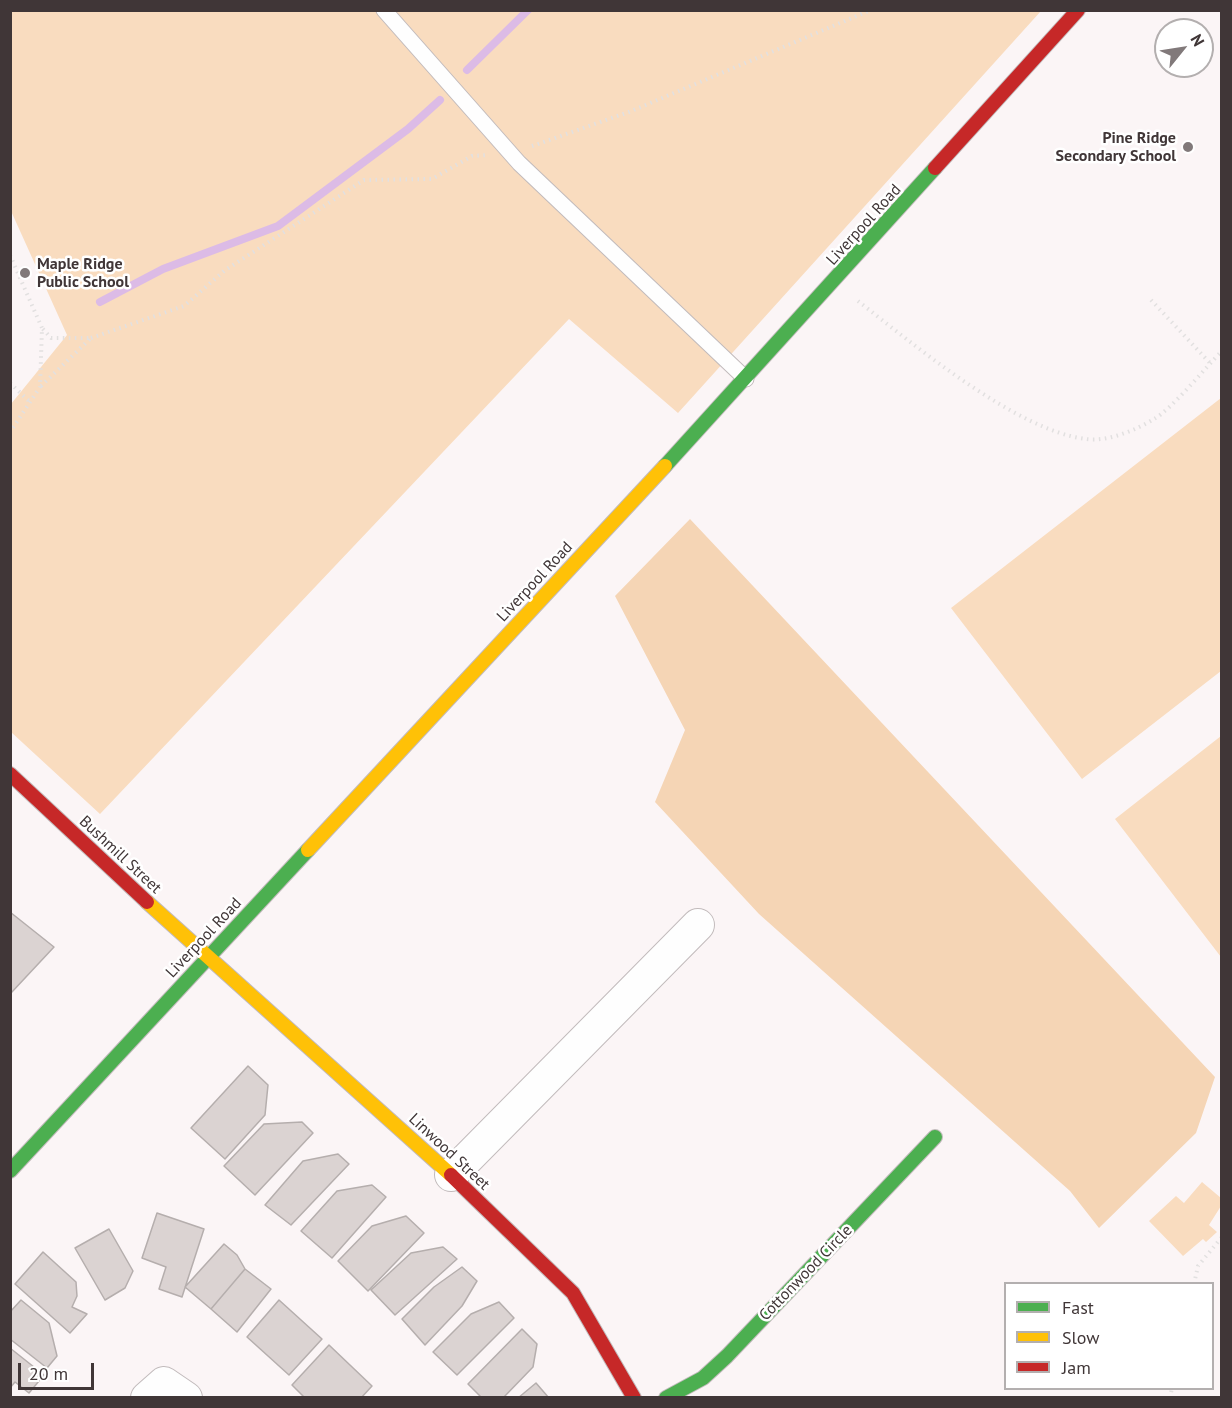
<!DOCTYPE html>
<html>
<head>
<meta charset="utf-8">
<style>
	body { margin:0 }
	#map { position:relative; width:1232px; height:1408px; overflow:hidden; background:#fbf5f6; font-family:"PT Sans",sans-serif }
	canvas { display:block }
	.frame { position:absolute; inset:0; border:12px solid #403637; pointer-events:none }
	.legend { position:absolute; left:1004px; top:1282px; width:210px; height:108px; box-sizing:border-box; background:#fff; border:2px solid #b3afaf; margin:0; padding:8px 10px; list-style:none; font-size:18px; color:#403637 }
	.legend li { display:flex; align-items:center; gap:12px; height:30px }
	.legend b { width:30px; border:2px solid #b3afaf }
	.north { position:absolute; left:1154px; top:18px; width:60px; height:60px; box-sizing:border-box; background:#fff; border:2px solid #b3afaf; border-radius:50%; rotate:60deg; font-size:16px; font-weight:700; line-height:24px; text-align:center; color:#403637 }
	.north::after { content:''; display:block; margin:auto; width:21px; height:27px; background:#81797a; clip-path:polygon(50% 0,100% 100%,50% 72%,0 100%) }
	.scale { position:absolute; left:18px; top:1363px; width:76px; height:27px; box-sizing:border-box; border:3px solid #403637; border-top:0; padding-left:8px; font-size:18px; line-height:21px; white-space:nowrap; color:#403637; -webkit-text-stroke:4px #fff; paint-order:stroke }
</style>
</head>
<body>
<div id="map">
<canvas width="1232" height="1408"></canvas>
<div class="frame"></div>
<ul class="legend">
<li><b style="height:8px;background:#4caf50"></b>Fast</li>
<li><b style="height:8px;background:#ffc107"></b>Slow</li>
<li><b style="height:8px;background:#c62828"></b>Jam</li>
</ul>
<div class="north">N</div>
<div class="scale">20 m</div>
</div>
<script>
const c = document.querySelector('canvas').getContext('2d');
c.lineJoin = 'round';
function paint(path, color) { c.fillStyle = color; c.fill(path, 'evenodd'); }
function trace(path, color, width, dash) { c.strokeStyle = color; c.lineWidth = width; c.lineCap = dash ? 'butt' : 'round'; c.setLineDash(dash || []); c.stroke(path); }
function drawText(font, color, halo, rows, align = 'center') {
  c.font = font + ' "PT Sans",sans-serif'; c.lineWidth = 5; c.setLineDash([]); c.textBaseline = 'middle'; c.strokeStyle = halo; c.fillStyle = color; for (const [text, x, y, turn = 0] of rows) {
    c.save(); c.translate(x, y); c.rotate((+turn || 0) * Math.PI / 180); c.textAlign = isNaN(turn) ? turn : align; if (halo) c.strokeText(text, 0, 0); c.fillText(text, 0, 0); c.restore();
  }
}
paint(new Path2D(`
	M10,11H1041L678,413L569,319L100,814L11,732V404L67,335L11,211Z
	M1221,398V671L1082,779L951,608Z
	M1221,736V957L1115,819Z
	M1202,1182L1221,1198V1206L1209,1225L1217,1232L1206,1242L1203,1239L1183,1256L1149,1221L1176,1196L1184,1203Z`), '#f9dcbf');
paint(new Path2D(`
	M690,519L1215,1077L1196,1133L1099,1228L1070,1191L759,914L655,802L685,730L615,596Z`), '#f5d5b5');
trace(new Path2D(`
	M467,70L528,10
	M100,302L163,269L278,226L408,129L440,100`), '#dcbbe6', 8);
const building = new Path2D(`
	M10,912L54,947L11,993L10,992Z
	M248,1066L268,1085L265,1115L225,1159L191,1128Z
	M302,1122L313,1133L255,1195L224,1166L264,1124Z
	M338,1154L349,1164L291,1225L265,1205L303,1161Z
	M372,1185L386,1197L332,1258L301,1231L337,1191Z
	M157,1213L204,1229L182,1297L159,1289L166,1267L142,1258Z
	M406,1216L424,1233L368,1291L338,1261L372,1226Z
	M109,1229L133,1271L125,1288L105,1300L75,1248Z
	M224,1244L237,1255L245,1269L211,1309L185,1287Z
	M443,1247L457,1259L395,1315L371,1290L411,1253Z
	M43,1252L76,1282L77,1296L72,1307L87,1314L70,1333L15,1284Z
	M462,1267L477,1281L462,1306L425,1345L402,1319L434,1287Z
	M245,1269L271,1289L237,1332L211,1309Z
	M21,1300L49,1323L57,1356L47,1368L10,1339V1312Z
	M279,1300L322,1339L289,1375L247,1337Z
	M499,1302L514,1318L457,1375L433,1352L471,1314Z
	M522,1329L537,1344L533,1367L503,1398H482L468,1384Z
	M329,1345L372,1386L361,1398H305L292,1385Z
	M10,1348L44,1375L29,1393L15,1382L10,1388Z
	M536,1383L549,1398H518Z`);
paint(building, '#dbd3d2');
trace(building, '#b5aead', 1.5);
const lane = new Path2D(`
	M384,10L519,163L746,379`);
const street = new Path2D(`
	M451,1175L698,925
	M147,1398L164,1383L186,1398`);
const fast = new Path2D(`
	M665,466L935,168
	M10,1171L308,850
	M666,1398L703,1378L727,1356L935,1137`);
const slow = new Path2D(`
	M308,850L665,466
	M147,902L451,1175`);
const jam = new Path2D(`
	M935,168L1078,10
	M10,774L147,902
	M451,1175L573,1293L634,1398`);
trace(lane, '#c2bbbc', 17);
trace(street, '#c2bbbc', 34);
trace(fast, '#c2bbbc', 16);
trace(slow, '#c2bbbc', 16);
trace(jam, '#c2bbbc', 16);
trace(new Path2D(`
	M532,146L629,112L871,10
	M10,255L42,328L40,387L10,432
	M1151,300L1210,363
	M858,301C913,344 1017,431 1086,439C1108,442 1136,430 1154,419C1172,409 1205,368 1222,351
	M91,338L184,306L224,271L364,180L432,179L472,156L487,155
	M10,383L30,402
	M41,386L91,338H51L42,328
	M1194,1284L1198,1266L1222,1237
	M1170,1398L1172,1388`), '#e2e0e0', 4, [1.5, 4.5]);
trace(lane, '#fefefe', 15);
trace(street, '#fefefe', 32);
trace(fast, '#4caf50', 14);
trace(slow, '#ffc107', 14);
trace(jam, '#c62828', 14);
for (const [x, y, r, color] of [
	[1188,147,6,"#81797a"],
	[25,273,6,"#81797a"]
]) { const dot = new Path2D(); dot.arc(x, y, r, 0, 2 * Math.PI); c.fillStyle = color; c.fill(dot); trace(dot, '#fff', 2); }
drawText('bold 16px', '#403637', '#fff', [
	["Pine Ridge",1176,138],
	["Secondary School",1176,156],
	["Maple Ridge",37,264,"left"],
	["Public School",37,282,"left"]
], 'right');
drawText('16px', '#403637', '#fff', [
	["Liverpool Road",864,225,-48],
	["Liverpool Road",535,582,-47],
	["Bushmill Street",120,855,43],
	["Liverpool Road",204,938,-47],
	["Linwood Street",449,1152,43],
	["Cottonwood Circle",806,1273,-46]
]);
</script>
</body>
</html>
